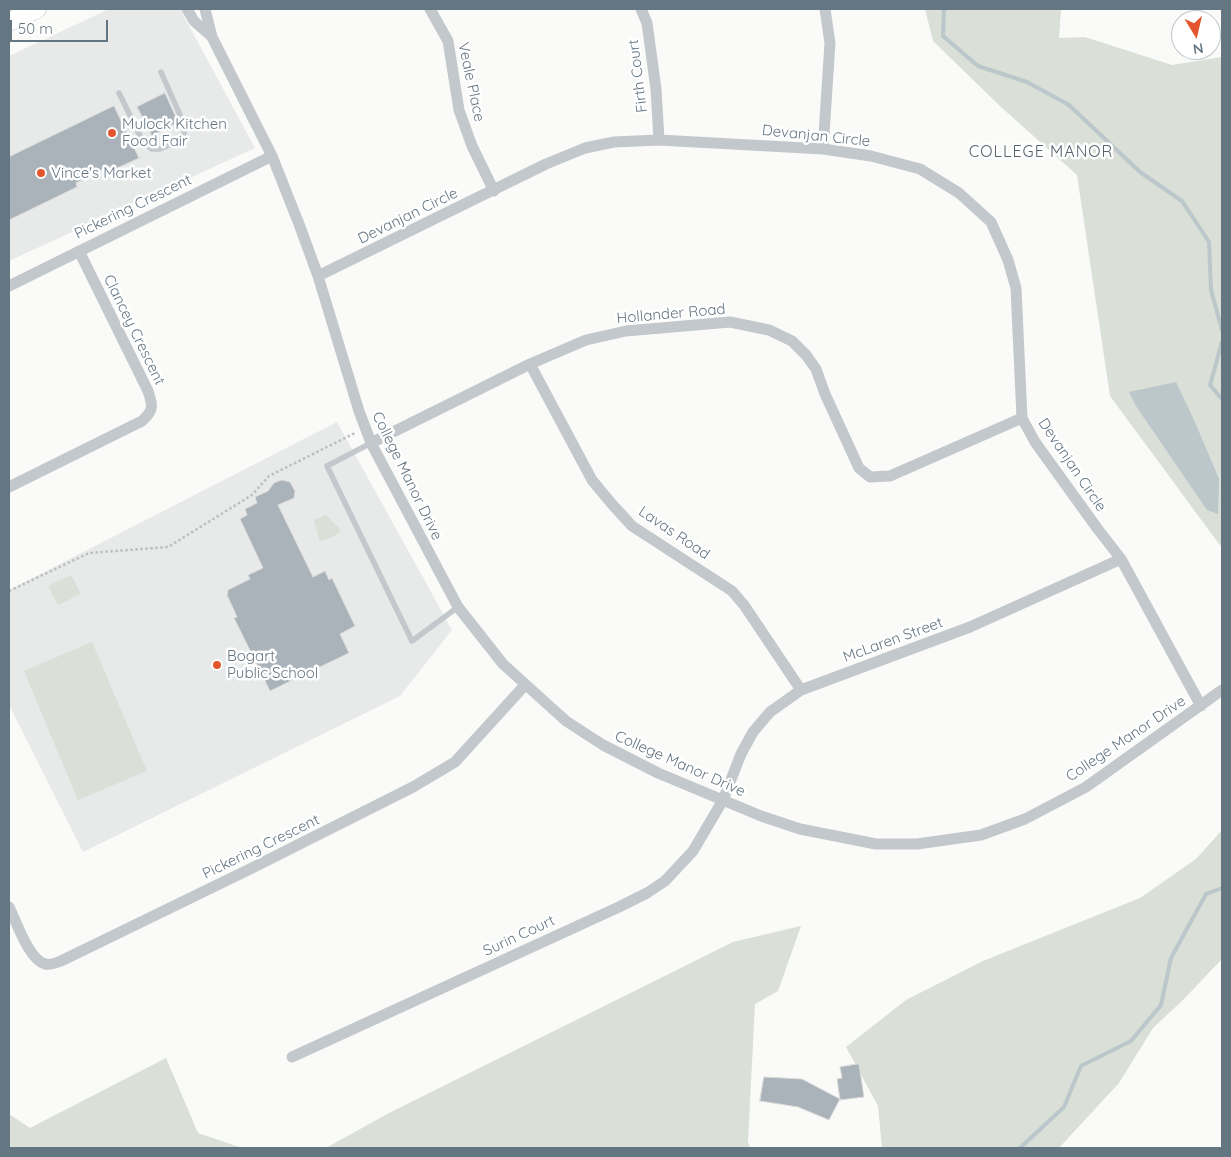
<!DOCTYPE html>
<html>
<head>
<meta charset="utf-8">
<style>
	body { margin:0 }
	#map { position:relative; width:1231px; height:1157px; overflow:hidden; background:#fafaf8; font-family:Quicksand,sans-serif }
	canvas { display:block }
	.frame { position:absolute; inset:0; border:10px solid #657683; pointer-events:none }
	.north { position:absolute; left:1171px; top:10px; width:50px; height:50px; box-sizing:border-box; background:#fff; border:1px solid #c1c8cd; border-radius:50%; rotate:171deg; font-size:14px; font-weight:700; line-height:20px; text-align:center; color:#657683 }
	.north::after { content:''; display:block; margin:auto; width:18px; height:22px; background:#e4572e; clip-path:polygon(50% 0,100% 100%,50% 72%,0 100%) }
	.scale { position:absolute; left:10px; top:20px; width:98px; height:22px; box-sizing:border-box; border:2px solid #657683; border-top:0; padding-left:6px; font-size:15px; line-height:18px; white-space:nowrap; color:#657683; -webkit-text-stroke:4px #fff; paint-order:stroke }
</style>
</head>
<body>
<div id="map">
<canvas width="1231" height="1157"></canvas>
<div class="frame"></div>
<div class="north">N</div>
<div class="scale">50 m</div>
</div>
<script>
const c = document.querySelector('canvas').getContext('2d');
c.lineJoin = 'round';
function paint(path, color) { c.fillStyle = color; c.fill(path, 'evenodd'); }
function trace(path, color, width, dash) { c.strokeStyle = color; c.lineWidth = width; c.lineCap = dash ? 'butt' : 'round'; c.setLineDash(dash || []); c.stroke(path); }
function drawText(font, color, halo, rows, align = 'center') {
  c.font = font + ' Quicksand,sans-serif'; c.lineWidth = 5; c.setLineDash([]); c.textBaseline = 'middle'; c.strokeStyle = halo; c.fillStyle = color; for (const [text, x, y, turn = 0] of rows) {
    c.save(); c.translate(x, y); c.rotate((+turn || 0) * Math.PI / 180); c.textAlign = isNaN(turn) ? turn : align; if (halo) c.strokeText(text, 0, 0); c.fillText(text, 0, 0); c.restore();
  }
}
paint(new Path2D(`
	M109,9H180L255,148L9,261V56Z
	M337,422L452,630L400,696L83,852L9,705V590Z`), '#e8e9e9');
paint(new Path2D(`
	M925,9H1061L1059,38L1085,37L1172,65L1222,57V548L1110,396L1077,175L1001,107L933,41Z
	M326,515L341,530C336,536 327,541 319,540L314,520Z
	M71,575L81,594L58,605L48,586Z
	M92,642L147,771L78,800L24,671Z
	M1222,830V959L1183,1000L1153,1028L1119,1083L1059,1148H882L878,1106L846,1047L906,1000L983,961L1140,898L1196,859Z
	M801,926L778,991L755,1004L748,1141L750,1148H326L389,1113L733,942Z
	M166,1058L198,1133L242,1148H9V1114L30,1128Z`), '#dadfd7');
paint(new Path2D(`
	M1176,382L1194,420L1219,479L1218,514L1207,510L1136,406L1129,392Z`), '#bbc7cb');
trace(new Path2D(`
	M944,9L943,36L978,66L1027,82L1069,105L1140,172L1182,201L1209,242L1211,290L1222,330
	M1222,342L1210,385L1222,399
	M1020,1148L1064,1107L1081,1066L1131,1041L1161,1005L1171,958L1206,894L1222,888`), '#bbc7cb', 4);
const building = new Path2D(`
	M165,93L178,122L152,136L137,107Z
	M114,106L139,158L111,171L109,166L76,183L77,187L9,220V157Z
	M282,480L290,482L295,491L294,498L278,505L313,577L325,571L329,580L332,578L355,626L340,634L349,653L270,691L234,618L237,617L227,595L228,590L250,579L248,575L263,568L240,519L247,515L245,509L257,503L255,497L268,491L274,483Z
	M859,1064L864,1097L840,1100L837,1079L842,1078L840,1067Z
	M764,1077L802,1079L840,1099L829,1120L798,1107L760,1101Z`);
paint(building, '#aab3b9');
trace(building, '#dcdcda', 1);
const primary = new Path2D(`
	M9,22L37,9`);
trace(primary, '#b5babe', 19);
trace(new Path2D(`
	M9,591L89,553L168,547L252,495L269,476L355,433`), '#bbbfc2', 2.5, [2.5, 2.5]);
trace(new Path2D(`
	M119,93L143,142L152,149H160L178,141L183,137L185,130L184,124L161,72
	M371,443L327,466L412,641L458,607`), '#c3c8cc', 5.5);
trace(new Path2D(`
	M187,9L194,21L212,37
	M205,9L212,37L272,156L299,224L318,276L359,411L371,443L458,607L503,664L566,721L603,745L658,773L761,816L800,829L876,844H917L981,835L1025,819L1086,787L1222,690
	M430,9L448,41L459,110L472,146L494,191
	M641,9L647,23L656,89L659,140
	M823,149L830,43L825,9
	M318,276L546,164L585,148L614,142L659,140L823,149L871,156L920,169L959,193L991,222L1008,260L1016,288L1022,418L1035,442L1097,528L1121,559L1201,706
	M9,286L272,156
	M530,364L592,480L611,503L632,526L732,591L744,605L801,690
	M371,443L530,364L586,340L626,331L730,322L769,330L792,341L806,355L816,369L825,394L859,468L870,477L890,476L1022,418
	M9,487L142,421C154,410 153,406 148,391L79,251
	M9,907C16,921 29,960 45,964C50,965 56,963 61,961L250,869L413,787L455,762L525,685
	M292,1057L619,907L647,893L665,881L693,851L723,800L741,754L753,732L770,712L801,690L970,627L1121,559`), '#c3c8cc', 11);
trace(primary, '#fff', 18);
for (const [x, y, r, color] of [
	[112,133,5,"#e4572e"],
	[41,173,5,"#e4572e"],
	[217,665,5,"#e4572e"]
]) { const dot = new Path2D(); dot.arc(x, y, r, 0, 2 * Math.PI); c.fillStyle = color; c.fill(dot); trace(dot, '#fff', 2); }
drawText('15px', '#657683', '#fff', [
	["Firth Court",638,76,-97],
	["Veale Place",471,82,78],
	["Devanjan Circle",816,136,6],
	["Pickering Crescent",133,207,-26],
	["Devanjan Circle",408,216,-26],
	["Hollander Road",671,314,-5],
	["Clancey Crescent",134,330,64],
	["Devanjan Circle",1072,465,56],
	["College Manor Drive",407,476,64],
	["Lavas Road",674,533,34],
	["McLaren Street",893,640,-20],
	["College Manor Drive",1126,739,-34],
	["College Manor Drive",680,764,24],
	["Pickering Crescent",261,847,-26],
	["Surin Court",519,936,-25]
]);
drawText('15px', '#657683', '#fff', [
	["Mulock Kitchen",122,124],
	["Food Fair",122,141],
	["Vince's Market",51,173],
	["Bogart",227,656],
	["Public School",227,673]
], 'left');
c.letterSpacing = '1px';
drawText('16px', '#57646e', '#fff', [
	["COLLEGE MANOR",1041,152]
]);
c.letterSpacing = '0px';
</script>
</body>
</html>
